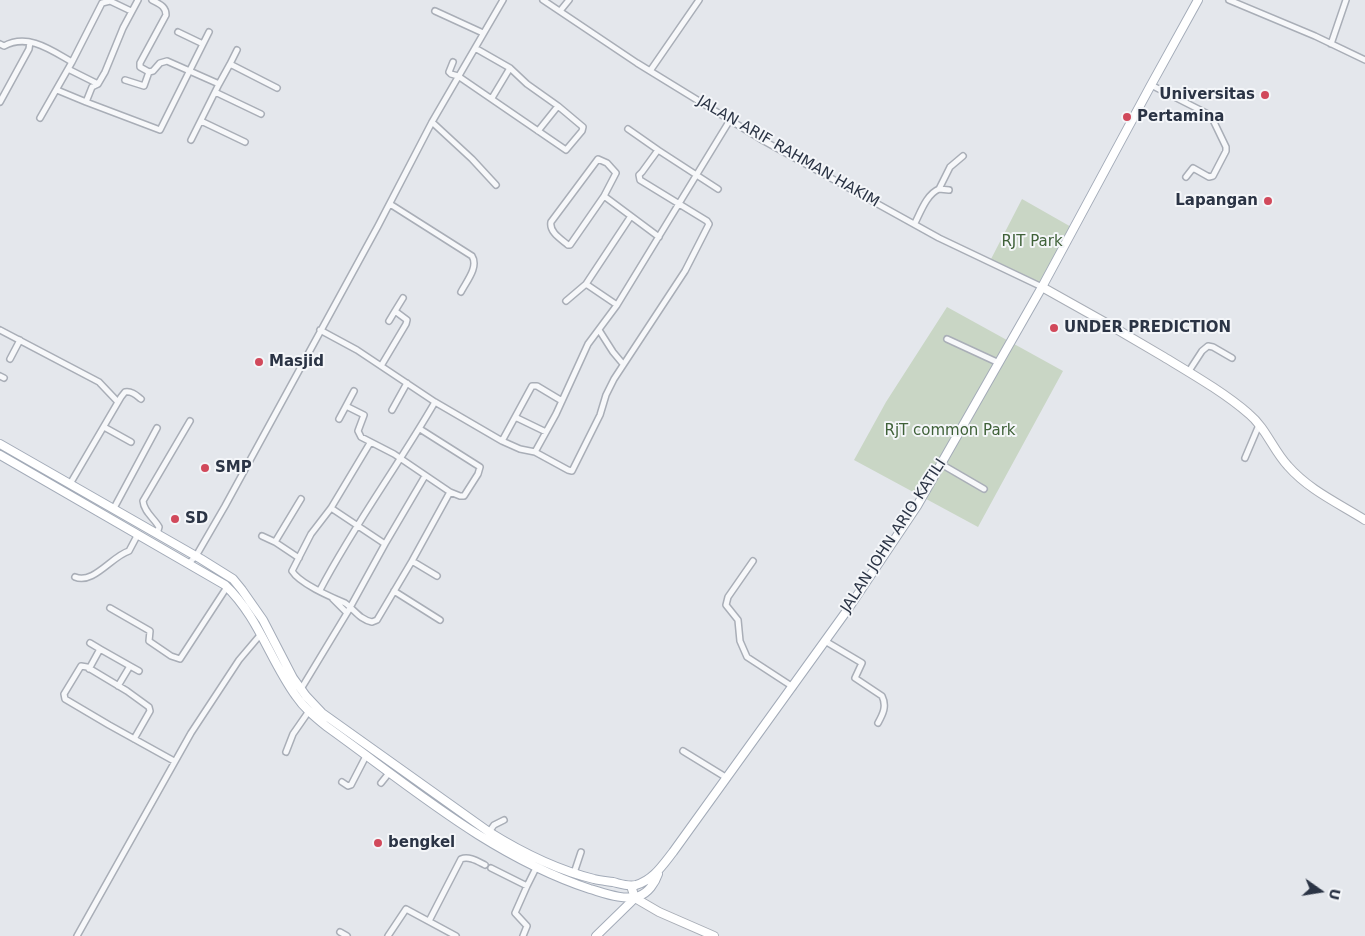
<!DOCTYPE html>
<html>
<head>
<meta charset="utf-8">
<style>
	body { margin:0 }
	#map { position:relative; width:1365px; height:936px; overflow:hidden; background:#e4e7ec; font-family:"DejaVu Sans",sans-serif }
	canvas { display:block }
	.north { position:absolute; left:1295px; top:866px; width:50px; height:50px; -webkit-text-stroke:4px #f4f6f9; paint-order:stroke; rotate:103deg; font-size:14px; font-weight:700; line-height:20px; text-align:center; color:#2b3445 }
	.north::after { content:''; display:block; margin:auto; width:18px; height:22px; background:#2b3445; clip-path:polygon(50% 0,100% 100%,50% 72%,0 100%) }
</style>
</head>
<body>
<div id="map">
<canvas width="1365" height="936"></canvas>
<div class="north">U</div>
</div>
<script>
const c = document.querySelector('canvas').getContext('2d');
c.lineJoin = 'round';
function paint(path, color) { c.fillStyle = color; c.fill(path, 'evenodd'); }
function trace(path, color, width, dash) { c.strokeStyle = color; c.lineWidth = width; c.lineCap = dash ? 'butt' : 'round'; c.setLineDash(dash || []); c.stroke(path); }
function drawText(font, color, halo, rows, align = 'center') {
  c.font = font + ' "DejaVu Sans",sans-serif'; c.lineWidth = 4; c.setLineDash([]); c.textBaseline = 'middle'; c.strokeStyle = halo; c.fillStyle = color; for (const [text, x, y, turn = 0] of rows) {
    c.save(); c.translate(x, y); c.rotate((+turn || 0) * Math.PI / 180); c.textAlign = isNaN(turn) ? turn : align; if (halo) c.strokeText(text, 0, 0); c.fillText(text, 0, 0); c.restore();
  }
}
paint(new Path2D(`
	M1022,199L1073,228L1041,286L990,261Z
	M947,307L1063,371L978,527L854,460L886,402Z`), '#c9d6c5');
const street = new Path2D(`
	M543,0L637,63L764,141L939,238L1042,287
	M1229,0L1315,36L1365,60
	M435,11L483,33
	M560,11L569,0
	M178,32L203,44
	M0,44L4,46C28,33 51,50 72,62L40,118
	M1331,44L1346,0
	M475,48L510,68L527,84L558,106L538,131
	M72,62L102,3L110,1L131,11
	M453,62L449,72L451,74L458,76L566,150L582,131L583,127L558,106
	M230,64L237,50
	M68,69L98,84
	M650,71L699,0
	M149,72L140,67V63L166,15C166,6 159,4 152,0
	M125,80L144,86L149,72L153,71L160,63L167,61L219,84L230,64L277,88
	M1151,85L1208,114L1213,120L1226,147V151L1213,176L1209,177L1193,168L1186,177
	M57,90L86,102L160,130L209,32
	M215,92L261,114
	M492,98L510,68
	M0,102L29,49L30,42
	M86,102L92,87L98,84L105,72L123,28L138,0
	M201,121L245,142
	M432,122L472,159L496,185
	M628,129L658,150L718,189
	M191,140L219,84
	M939,189L949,190
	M604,196L616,173L607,163L598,159L551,222C549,232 561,239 568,245H570L604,196L659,237
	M390,204L472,256C479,267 466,282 461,292
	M915,223C921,211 927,194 939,189L950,167L963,156
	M566,301L586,284
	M617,305L586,284L631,216
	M389,321L395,311
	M0,330L99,382L117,401
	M320,330L357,350L435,402L502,441L532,386H537L562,401
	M599,330L613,352L623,364
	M947,339L999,363
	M10,359L20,340
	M381,366L406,324L407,320L395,311L403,298
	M1189,371L1202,351L1208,346L1213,347L1232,358
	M0,376L4,378
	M354,391L346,406L364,415L358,431L361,437L394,454L450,492L460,496H464L478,474L480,467L420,429
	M392,410L407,383
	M515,417L546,432
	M339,419L346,406
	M104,427L131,442
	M502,441L520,449L535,452L568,470L572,471L600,415L606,395L614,379L685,271L709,224L707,221L640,180L639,175L642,172L658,150
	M370,443L331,508L311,534L292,571C300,584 331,597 345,603C355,610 359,619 372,622L377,620L412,561L450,492
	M535,452L556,414L588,344L617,305L730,120
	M1245,458L1259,425
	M941,464L984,489
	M70,484L121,397L125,392C132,391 136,395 141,399
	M114,508L157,428
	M331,508L385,544
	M157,534L159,527C154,518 144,512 143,501L190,421
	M262,536L275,542L299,558
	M275,542L301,499
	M412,561L437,576
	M753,561L728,597L726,605L738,620L740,641L747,657L793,687
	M188,564L196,556L225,506L378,226L432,122L503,0
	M75,577C93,585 112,556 129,551L138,534
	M320,590C354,525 398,466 435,402
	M394,591L440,620
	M333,599L347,613
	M110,608L150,631L149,641L171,656L180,659L227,587
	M825,641L862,663L855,678L882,696C887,706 883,714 878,723
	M90,643L100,649
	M130,666L139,671
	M89,669L100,649L130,666L118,686
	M301,689L347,613L385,544L425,476
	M134,739L150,711L149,707L127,691L87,667L81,666L64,694L65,699L109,725L174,761
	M683,751L727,778
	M286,752L293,734L309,711
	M342,782L348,786L351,785L366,756
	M381,783L389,773
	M489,832L494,825L504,820
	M491,868L527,886L536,868
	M574,873L581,852
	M429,921L461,859C469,856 477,861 485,865
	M340,932L347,936
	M77,936L191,733L239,660L261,634
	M388,936L406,909L456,936
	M523,936L527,926L515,913L527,886`);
const secondary = new Path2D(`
	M1042,287C1084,310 1124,333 1164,357C1192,374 1225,393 1249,414C1266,428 1273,450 1288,466C1309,490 1338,503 1365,520
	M631,886L635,898L659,912L714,936`);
const primary = new Path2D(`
	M0,444L201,559L233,579L242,590L263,620L293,678L306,696L322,713L489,832C521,852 557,870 594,879C601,881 607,881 613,882C621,884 628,887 636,885C653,880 662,866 673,852L848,609L917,506L1042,287L1151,85L1198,0
	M0,455L225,585C258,616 270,660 296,696C304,708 315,717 326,726C410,786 490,856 590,889C604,893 624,901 639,896C648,893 655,883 658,874
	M596,936L635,898`);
trace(street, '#a9aeb7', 8);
trace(secondary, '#a9aeb7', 10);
trace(primary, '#a3abb8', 10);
trace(street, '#f7f8fa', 5);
trace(secondary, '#fff', 8);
trace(primary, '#fff', 8);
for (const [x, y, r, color] of [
	[1265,95,5,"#d1495b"],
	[1127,117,5,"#d1495b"],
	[1268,201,5,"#d1495b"],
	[1054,328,5,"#d1495b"],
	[259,362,5,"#d1495b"],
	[205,468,5,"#d1495b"],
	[175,519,5,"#d1495b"],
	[378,843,5,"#d1495b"]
]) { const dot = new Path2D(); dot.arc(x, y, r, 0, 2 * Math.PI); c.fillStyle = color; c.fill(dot); trace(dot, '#f4f6f9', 2); }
drawText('bold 15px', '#2b3445', '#f4f6f9', [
	["Universitas",1255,95,"right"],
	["Pertamina",1137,117],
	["Lapangan",1258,201,"right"],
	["UNDER PREDICTION",1064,328],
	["Masjid",269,362],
	["SMP",215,468],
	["SD",185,519],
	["bengkel",388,843]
], 'left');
drawText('15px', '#2b3445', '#f4f6f9', [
	["JALAN ARIF RAHMAN HAKIM",788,152,30],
	["JALAN JOHN ARIO KATILI",894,536,-57]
]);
drawText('15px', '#3f6138', '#f4f6f9', [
	["RJT Park",1032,242],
	["RjT common Park",950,431]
]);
</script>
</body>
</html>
